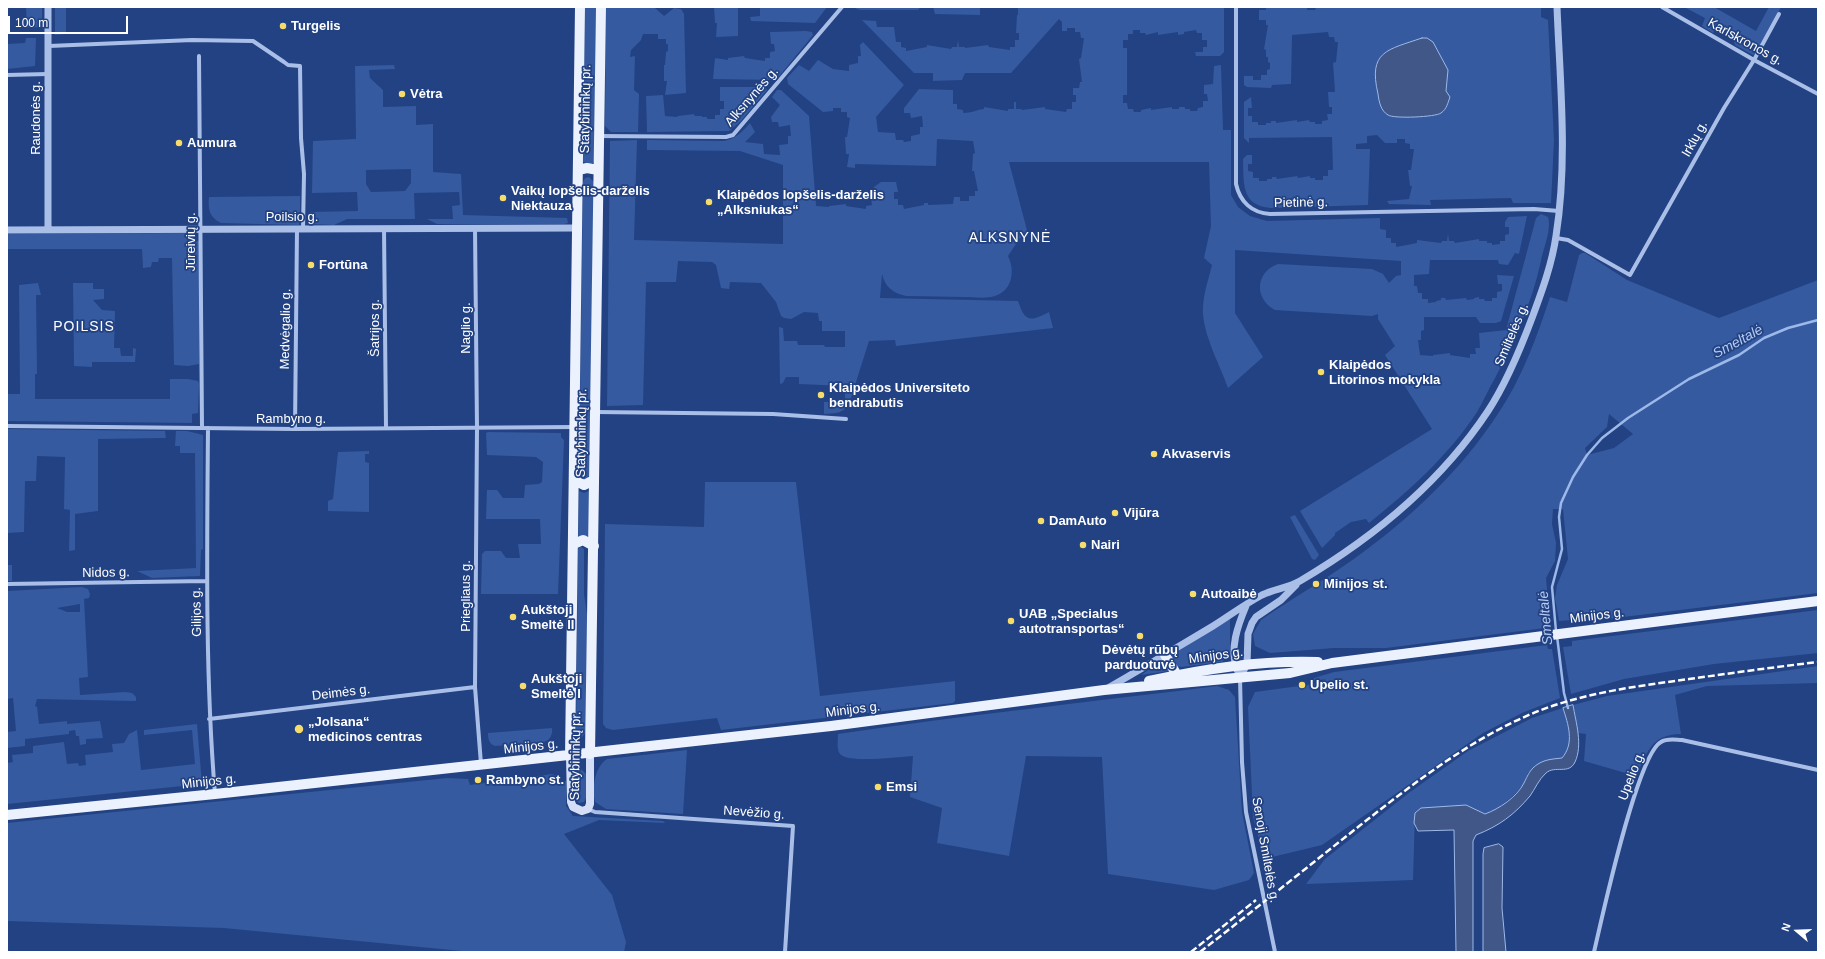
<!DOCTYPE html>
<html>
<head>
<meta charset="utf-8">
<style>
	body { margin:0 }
	#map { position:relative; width:1825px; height:959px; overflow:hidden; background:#224283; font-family:Helvetica,sans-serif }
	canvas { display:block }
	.frame { position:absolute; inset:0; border:8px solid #fff; pointer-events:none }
	.north { position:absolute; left:1777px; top:911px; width:40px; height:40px; -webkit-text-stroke:3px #224283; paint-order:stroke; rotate:289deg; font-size:11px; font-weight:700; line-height:16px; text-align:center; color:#fff }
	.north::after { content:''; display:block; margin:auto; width:14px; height:18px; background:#fff; clip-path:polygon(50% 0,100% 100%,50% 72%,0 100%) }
	.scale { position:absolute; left:8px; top:16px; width:120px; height:18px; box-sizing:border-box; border:2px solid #fff; border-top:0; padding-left:5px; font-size:12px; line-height:14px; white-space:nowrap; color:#fff; -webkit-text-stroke:3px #224283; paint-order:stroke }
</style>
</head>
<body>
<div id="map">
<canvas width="1825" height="959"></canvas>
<div class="frame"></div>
<div class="north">N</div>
<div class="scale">100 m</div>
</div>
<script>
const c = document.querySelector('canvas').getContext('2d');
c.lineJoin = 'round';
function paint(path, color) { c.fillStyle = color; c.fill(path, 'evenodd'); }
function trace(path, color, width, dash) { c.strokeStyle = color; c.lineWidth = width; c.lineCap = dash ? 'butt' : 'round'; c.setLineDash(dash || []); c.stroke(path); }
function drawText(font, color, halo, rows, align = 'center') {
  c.font = font + ' Helvetica,sans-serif'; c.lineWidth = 3.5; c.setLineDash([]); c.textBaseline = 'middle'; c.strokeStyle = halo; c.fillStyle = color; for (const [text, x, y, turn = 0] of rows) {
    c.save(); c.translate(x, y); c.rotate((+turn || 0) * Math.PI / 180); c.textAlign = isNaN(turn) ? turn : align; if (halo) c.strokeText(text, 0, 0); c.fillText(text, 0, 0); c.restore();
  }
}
paint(new Path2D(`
	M26,7H42V24L40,27L27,28Z
	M55,7H66V34L55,35Z
	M585,7H596L594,162L591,164L583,162Z
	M606,7L655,8L664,16L674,8L681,9L684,14L686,93L665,95L667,81H664V65H665L666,52L668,51V44H666V39H658V34H643L641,40L631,50L630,57L635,56L634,90L639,94L638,132H611L605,126Z
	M714,7H738V36L716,37L717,23H715Z
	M760,7H827L815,23L751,21L750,17L760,16Z
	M852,7H921L918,10H860Z
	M933,7H980V15L935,14Z
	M1016,7H1224V52L1220,56H1196L1195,52H1203V47H1207V40H1202V33H1197L1196,30L1184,32V34L1178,35V32L1158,35V32L1146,35L1145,33H1140V30H1133V34H1128V40H1123V48H1127V95H1123V103H1127L1128,109H1133L1134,112H1141V110L1151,108V110L1172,107V109H1179V107H1185V109H1190V111H1197L1198,108L1203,107V101H1208L1207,94H1204V85L1213,84L1214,66L1221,65L1223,130H1231V195L1238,207L1250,216L1267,221L1380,218V229L1386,230V238H1391V243H1396V247L1417,243V240L1441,243L1442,241H1447L1448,234L1449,241H1454L1455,243L1479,239V241H1487V243H1492V245L1500,244V241H1505V235L1509,234V227H1505V222L1508,217L1527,216L1519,254L1515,253L1508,265L1499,264L1498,260H1430L1429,274L1414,275V286H1417L1418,293H1422V299H1428V303L1436,302V301L1441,300V298H1445L1446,300L1466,298L1467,300L1474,299V298L1479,297V299H1484L1485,301H1492V298H1497V292L1502,291V284H1498L1497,275L1514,276L1501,321L1496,323H1480L1476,317H1424V330L1421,331V340H1418L1420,355L1433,356V355L1450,353V355L1470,358V354H1476L1475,348H1480L1479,333L1506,330L1536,218L1541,214L1548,217C1552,229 1543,249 1541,261C1532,303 1514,342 1494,380C1488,390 1483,402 1477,412C1449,455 1409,491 1369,523L1366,519L1351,522L1335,533V535L1322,548L1300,511L1432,429L1385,355L1395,346L1378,319V314L1372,316L1275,310C1254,299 1255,272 1278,264L1372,269L1383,274L1389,283L1396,276L1401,275V261L1235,250V313L1263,357L1228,388C1220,365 1205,339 1203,314C1202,298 1208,281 1212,265L1204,258L1211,226L1209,162H1009L1028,234L1020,238L1008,256C1015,270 1013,290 995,296C986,299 974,297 965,297C945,297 926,296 906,296C893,293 885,287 882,274L880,298L1018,301C1025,322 1030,322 1049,312L1053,328L896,346L895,340L869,341L849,404C842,414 836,413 824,414V402H845V386L799,384V377H786L783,383L780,384L779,327L783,328L784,341H797L798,345H824L825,347H845V331H822V321H819L818,313L804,312L791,319L784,318L781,316L776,302L761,283L730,282L729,289L721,288L716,265L712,262L678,261L676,282H646L643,405L607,406L610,141L637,140L634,240L783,244V165L740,151L647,150V140L724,141C737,138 742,132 750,123L755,132L745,142L763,144L764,154L780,155L779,145L788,144V136H791L790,125L779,127L778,122H772L771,117L780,105L772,97L777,90H781L809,116L816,206L829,207V206L846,204V206L866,209V206L872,205L871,199H876L874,187L881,182H896L898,192H894V199H898V205H903L904,209L924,205V203H928V205L953,204L954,197H960V201H969V196H975V191H978L974,171H972L973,154L975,153L973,141L937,139L936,166L855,164V168L847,167L849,154H846L845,137H847L850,118L847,117V112H841V108H833V111L823,112L788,84L787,78L799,65L809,71L818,60L833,69L849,71V65L858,63V56H861L860,45L863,42L904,85L876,117L878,132L895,133L896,140H903L904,142L911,141V136L920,134V127H923L922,116L911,118L910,113H904V108L919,89L953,90V104H957V109L963,110V113C972,113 975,110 984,109V107L1008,111V109H1014V102H1016V109H1021L1022,110L1045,107V109L1066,112L1067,109H1072V102H1076V95H1073V88H1079L1080,82H1082L1079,59L1081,58L1084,38H1081L1080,32H1075V28H1067V31H1062V22L1059,19L1011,73H965L962,80L933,81V73H914L862,20L876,21L877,27H894L896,42H901V47L906,48V51L927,47V45L951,49L952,47H957L958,40L959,47H965V48L988,45L989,47L1010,50V47H1015V40H1019V33H1016L1017,15H1018V7Z
	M1266,7H1307V10H1315L1316,8L1321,7H1541V17L1548,20L1554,140L1551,203H1513L1511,198L1430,200L1431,205L1389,204L1387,201L1409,199L1412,186H1410L1408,170H1411L1414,149H1410V144L1405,143V139H1397V143H1385L1377,135L1367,136V143L1356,144V149H1370L1368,205L1271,208C1240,206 1244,181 1243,159L1247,155H1252V164H1248V171L1253,172V178H1259V181H1267V179H1272V177H1276L1277,179L1297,176L1298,178L1310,176V178H1315V180H1323V176H1328V170H1333L1332,137L1249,138V143L1244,138V102L1251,97L1252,108H1248V116H1252V122H1258V125H1266V123H1271V121H1276V123L1297,120V122L1309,120L1310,122H1315V124H1322V121L1328,120L1327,114H1332V107H1329L1328,92H1335L1333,63L1336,62L1338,42H1335L1334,37H1329L1328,32L1292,35L1291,84L1272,85L1271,88L1247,87L1244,85V76H1253V80H1261V75H1267V70L1270,69V63L1268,62V57H1266V50L1264,49L1268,25H1266V20H1259V10H1266ZM1448,70L1446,91L1433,116H1416Z
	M1684,7H1714L1756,31L1769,7H1781L1757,53L1753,55L1735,45L1734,42L1738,36L1718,25L1713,33L1702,26L1705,18Z
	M806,31L812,32L813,35L776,80L713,79L715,58L728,60V58L744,56L745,58L765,61V58H770V52L775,51L774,44H771L770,32Z
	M26,38H36L35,66L7,69V44L25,43Z
	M394,65L395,69L369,70L370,78L383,90V107L416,106V125L433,124V172L461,174L463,215L567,218L568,223L564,224H437L427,219H453L452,206L460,205L459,192L414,193L415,219H347L334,225L311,224L310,212L358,211L357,192L312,193L313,141L356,139L355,66ZM411,169V183L405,191L371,192L366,184V170Z
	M720,87H765L767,90L740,122L729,131L647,132L646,96L663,95L665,116L677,117L678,116L694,114L695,116H702V117H707V119H715V115H720V109H724V101H720Z
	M589,177L594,182L590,474L588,478L583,479L579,474L583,182L585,178Z
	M300,196V211L294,220L299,222V225L221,223C209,217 208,209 209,197Z
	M186,233L188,241H199V364L188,366L174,365L172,258H159L158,262H152L151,267L143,268L142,249H7V234Z
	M1582,253H1585L1627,280L1719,318L1818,280V593L1575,623L1572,620L1559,621L1555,598L1557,585L1568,559L1563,509H1553L1552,524L1556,543L1555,561L1546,578L1550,623L1544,624L1545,628L1386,648H1334L1270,653L1255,646L1253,634L1261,620C1294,597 1330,577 1362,553C1422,509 1478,453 1514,387C1529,358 1540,328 1550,297L1567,302L1579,255ZM1609,414L1633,434L1614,448L1587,455L1585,448L1607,427Z
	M38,283L41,295H36L37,374H35V399H170V379H188L198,381L199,384L198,413L192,414V423L7,421V394H20L19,285Z
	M73,283H93V289H104V299L93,300L102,310L115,311L114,348H120L121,356H133V348L136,349L135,362H92V367L74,366Z
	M7,429L165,431L166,438L98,439V511L75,514V550L69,551L70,510L64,509L65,457L37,456L36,481H25L24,532L7,533Z
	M176,431H187L203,435V549L201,550L200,576L152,578L137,571L196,568L195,453H180V446H175Z
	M488,432L561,433V437L564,440L558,594H481L482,554L485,551H501L506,558H520L518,544H541L540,519H486L487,490H497L503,498H524L525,485L539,484L542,482L543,462L536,457L487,455L486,433Z
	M369,451V454H365V462L369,463V512L328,511V501L333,499L338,452Z
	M705,482H796L820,696L955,681V701L953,703L721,730L717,718L613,730L606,728L603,724L605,524L704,527Z
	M579,491L584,493L589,491V539H578Z
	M1295,515L1319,555L1315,560L1312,559L1290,517Z
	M580,546L584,549V594L588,621L586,732L581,738L578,735L576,729L578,549Z
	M7,565H12V581H7Z
	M82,587L88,589L90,594L89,598L84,599L88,677L79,678L80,695L125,692L132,693L136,697V701L37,699L35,706L37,707L39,724L67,721V724L100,721L103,738L86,739V744L80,745L79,736H76L75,730L69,731V734L25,739V746L7,748V732L16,731L13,698L7,699V591ZM80,604V612H67L57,608Z
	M1818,610V653L1714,664L1624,679L1571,694L1563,647L1572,646V641Z
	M1230,618V652L1222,662L1181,667L1176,666L1169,657Z
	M1547,645L1548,649H1552L1560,698L1522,713L1483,733L1322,845L1264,859L1253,817L1248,707L1255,692L1314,684L1326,679L1314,681V678L1334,672Z
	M1164,659L1169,671L1141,675Z
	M1818,666V683L1707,686L1675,695L1681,734C1650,735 1648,752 1636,776L1584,761L1586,734L1578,733L1573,705L1607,696Z
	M1217,686L1229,690L1235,697L1242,812L1254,873L1249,880L1214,890L1108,874L1102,757L1026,756L1009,856L937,843L942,808L910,797L913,756C898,757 852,763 841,755C836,751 838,740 838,734C964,715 1091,702 1217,686Z
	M1563,708C1568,724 1575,743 1562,758L1547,760L1528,773L1524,784L1514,795L1495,811L1485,814L1466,805L1415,813L1413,880L1306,884L1325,859L1410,792L1468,751L1532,718Z
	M197,724L202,784L7,804V763L13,762L12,755L33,753V746L64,742L67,764L78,763L79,766L86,765L85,755L113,752L112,744L124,743L129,734L137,730L141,770L195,764L192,730L144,735V730Z
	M552,728C553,734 550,741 543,742L495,746C489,744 488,739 488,733Z
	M687,750L683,814L606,809L595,802C592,788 594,768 607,759Z
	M580,768L586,774V798L584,802L579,803C572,799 573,773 580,768Z
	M552,774L557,776L561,782L566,781V806L573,816L663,821L665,823L599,820L564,834L612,895L626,942L624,952H472L224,928L7,921V823L447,778L468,779L470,785Z`), '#355aa0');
const water = new Path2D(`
	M1422,38H1427L1433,42L1448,70L1446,91L1450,97C1448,102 1447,109 1441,113C1436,117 1394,119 1388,115C1381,111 1379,102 1378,94C1368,51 1387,50 1422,38Z
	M1573,705C1576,723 1583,745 1575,762C1569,775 1555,765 1546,773C1539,779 1535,789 1530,796C1514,815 1499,826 1476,835L1473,841V952H1456L1454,830L1418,831L1414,823L1415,813L1421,808L1466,805L1485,814C1499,809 1517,797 1524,783C1528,775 1530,769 1538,764C1546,759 1554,759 1562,758C1575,743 1568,724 1563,708Z
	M1499,844L1503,847L1502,908L1506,952H1483V854L1484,848Z`);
paint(water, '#405788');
trace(water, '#9db9ea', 1);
trace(new Path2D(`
	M1556,631L1552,587L1562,549L1559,517L1561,503L1573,477L1587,455L1602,438L1628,418L1689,379L1739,355L1764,338L1788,328L1818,320
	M1557,636L1564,693L1568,708`), '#9db9ea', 2.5);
trace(new Path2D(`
	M1236,7V184C1240,202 1252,213 1270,214L1534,209L1559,211
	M1662,7L1754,60L1818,94
	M49,46L192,40L253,41L284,62L288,65L300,66L301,138L304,174L303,229
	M199,56L202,428
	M7,75L48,74
	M599,136L726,137L733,135L842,7
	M384,228L386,428
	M475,228L477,428L475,687L481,764
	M1556,238L1568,240L1630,275L1724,108L1754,60L1779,14
	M595,412L773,414L846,419
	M7,426L295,429L574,427
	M208,428C207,550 205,672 215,794
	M295,429L297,229
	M7,584L206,581
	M1240,678L1242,762L1246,812L1275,952
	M209,719L475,687
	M588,809L595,812L793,826L785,952
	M1594,952C1602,918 1637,755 1661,742C1667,738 1676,740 1682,740L1818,770`), '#aabfe8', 4);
trace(new Path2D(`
	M48,229V7
	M7,230L578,228
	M1237,670C1229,649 1238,625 1246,606
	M1240,678L1247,664L1248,634L1252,623L1256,617L1281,600L1296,585
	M1108,688C1143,668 1178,647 1213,626C1229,616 1245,604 1262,595C1274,589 1288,588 1300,581C1373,538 1441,482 1488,411C1507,382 1520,350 1532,318C1542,291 1552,264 1556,236C1568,160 1560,83 1557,7`), '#aabfe8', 7);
trace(new Path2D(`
	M570,756L571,802L573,807L582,811L588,809L590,804V754`), '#d4dff7', 8);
trace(new Path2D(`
	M578,170L587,168L598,170
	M574,480L584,485L594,480
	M574,544L583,540L594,546
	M1165,655L1177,675
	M1149,681C1205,669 1260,660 1318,662
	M590,754L601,7
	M570,756L580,7
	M7,815L215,794L831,726L1104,690L1290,673L1332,663L1818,601`), '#ecf1fe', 10);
trace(new Path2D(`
	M1191,952L1256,900
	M1200,952C1253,911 1305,869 1358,827C1414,783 1474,736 1541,710C1589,692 1639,686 1689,679C1732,673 1775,667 1818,662`), '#fff', 2.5, [7, 3]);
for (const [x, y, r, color] of [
	[283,26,4,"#f5dc6b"],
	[402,94,4,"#f5dc6b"],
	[179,143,4,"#f5dc6b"],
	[503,198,4,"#f5dc6b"],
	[709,202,4,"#f5dc6b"],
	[311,265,4,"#f5dc6b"],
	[1321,372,4,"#f5dc6b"],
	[821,395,4,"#f5dc6b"],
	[1154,454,4,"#f5dc6b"],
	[1115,513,4,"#f5dc6b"],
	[1041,521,4,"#f5dc6b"],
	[1083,545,4,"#f5dc6b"],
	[1316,584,4,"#f5dc6b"],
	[1193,594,4,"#f5dc6b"],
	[513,617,4,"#f5dc6b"],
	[1011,621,4,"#f5dc6b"],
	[1140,636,4,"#f5dc6b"],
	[1302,685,4,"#f5dc6b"],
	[523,686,4,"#f5dc6b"],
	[299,729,5,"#f5dc6b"],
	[478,780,4,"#f5dc6b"],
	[878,787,4,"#f5dc6b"]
]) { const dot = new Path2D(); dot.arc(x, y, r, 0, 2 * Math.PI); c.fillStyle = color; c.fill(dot); trace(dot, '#224283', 1.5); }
drawText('bold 13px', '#fff', '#224283', [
	["Turgelis",291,26],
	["Vėtra",410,94],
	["Aumura",187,143],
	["Vaikų lopšelis-darželis",511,191],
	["Niektauza",511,206],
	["Klaipėdos lopšelis-darželis",717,195],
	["„Alksniukas“",717,210],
	["Fortūna",319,265],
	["Klaipėdos",1329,365],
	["Litorinos mokykla",1329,380],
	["Klaipėdos Universiteto",829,388],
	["bendrabutis",829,403],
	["Akvaservis",1162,454],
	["Vijūra",1123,513],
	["DamAuto",1049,521],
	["Nairi",1091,545],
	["Minijos st.",1324,584],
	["Autoaibė",1201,594],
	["Aukštoji",521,610],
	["Smeltė II",521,625],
	["UAB „Specialus",1019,614],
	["autotransportas“",1019,629],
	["Dėvėtų rūbų",1140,650,"center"],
	["parduotuvė",1140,665,"center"],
	["Aukštoji",531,679],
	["Smeltė I",531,694],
	["Upelio st.",1310,685],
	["„Jolsana“",308,722],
	["medicinos centras",308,737],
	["Rambyno st.",486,780],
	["Emsi",886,787]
], 'left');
drawText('13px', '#fff', '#224283', [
	["Karlskronos g.",1745,42,29],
	["Alksnynės g.",752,97,-49],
	["Statybininkų pr.",586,109,-89],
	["Raudonės g.",36,118,-90],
	["Irklų g.",1695,139,-61],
	["Pietinė g.",1301,203,-1],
	["Poilsio g.",292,217],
	["Jūreivių g.",191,242,-90],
	["Šatrijos g.",375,328,-90],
	["Naglio g.",466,328,-90],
	["Medvėgalio g.",286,329,-89],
	["Smiltelės g.",1512,335,-67],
	["Rambyno g.",291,419],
	["Statybininkų pr.",582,433,-89],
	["Nidos g.",106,573,-1],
	["Priegliaus g.",466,596,-90],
	["Gilijos g.",197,612,-91],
	["Minijos g.",1597,616,-7],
	["Minijos g.",1216,656,-8],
	["Deimės g.",341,693,-7],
	["Minijos g.",853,710,-7],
	["Minijos g.",531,747,-6],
	["Statybininkų pr.",576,756,-89],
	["Upelio g.",1632,776,-69],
	["Minijos g.",209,782,-6],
	["Nevėžio g.",754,813,4],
	["Senoji Smiltelės g.",1265,850,80]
]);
c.letterSpacing = '1px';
drawText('14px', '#fff', '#224283', [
	["ALKSNYNĖ",1010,238],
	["POILSIS",84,327]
]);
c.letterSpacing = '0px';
drawText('italic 14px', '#b5caf0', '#224283', [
	["Smeltalė",1738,342,-29],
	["Smeltalė",1546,618,-95]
]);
</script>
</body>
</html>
